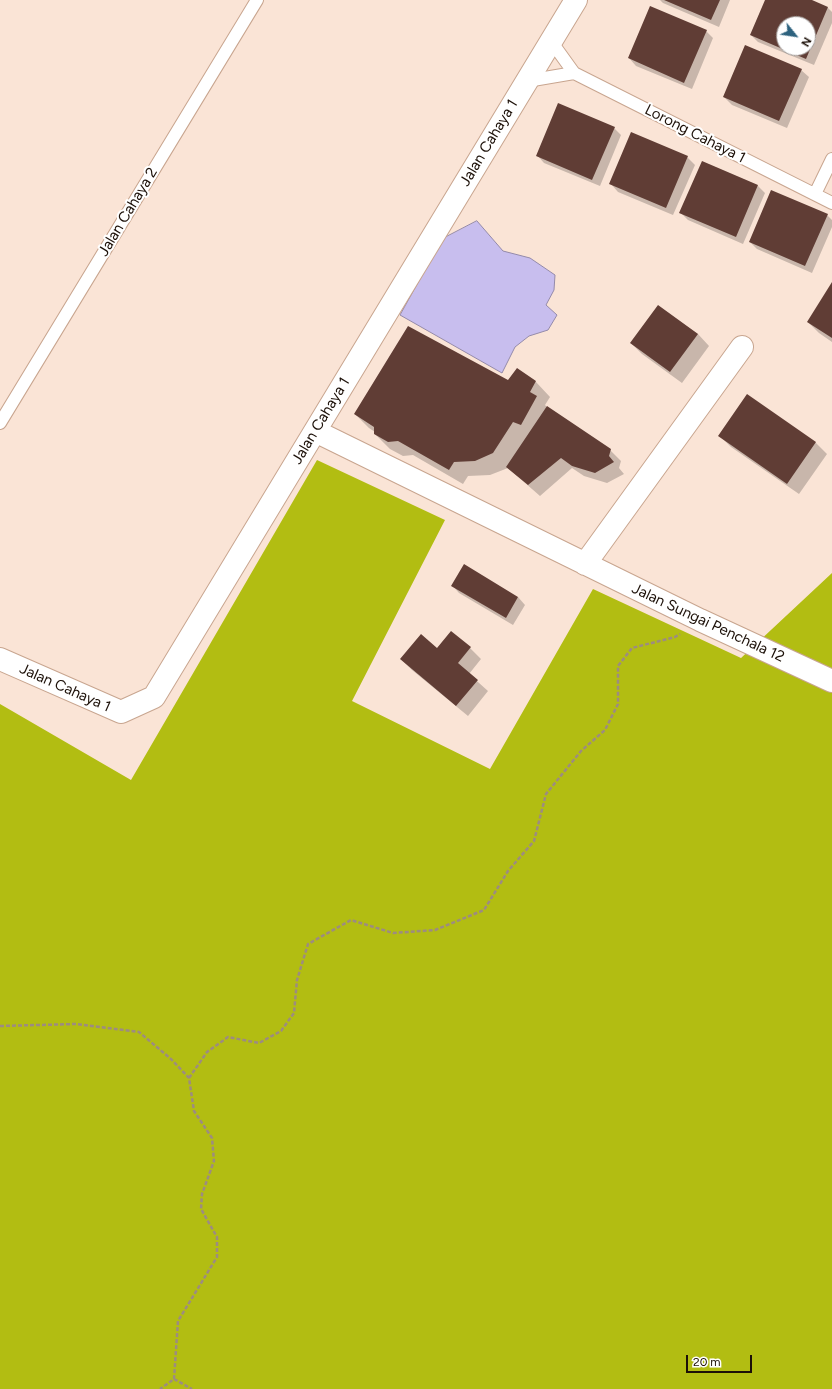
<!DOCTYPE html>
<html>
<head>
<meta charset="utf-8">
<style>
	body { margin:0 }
	#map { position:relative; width:832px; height:1389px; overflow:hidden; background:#fae4d6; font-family:Figtree,sans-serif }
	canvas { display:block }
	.north { position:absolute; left:776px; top:16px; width:40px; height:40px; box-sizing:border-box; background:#fff; border:1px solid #a49f9c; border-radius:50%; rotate:120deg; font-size:11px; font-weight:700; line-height:16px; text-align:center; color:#1c1008 }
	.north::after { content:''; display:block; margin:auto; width:14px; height:18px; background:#2d627e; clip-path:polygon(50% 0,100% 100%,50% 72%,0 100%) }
	.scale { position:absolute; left:686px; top:1355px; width:66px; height:18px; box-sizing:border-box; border:2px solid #1c1008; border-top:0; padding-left:5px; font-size:12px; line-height:14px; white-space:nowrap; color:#1c1008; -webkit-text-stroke:3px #fff; paint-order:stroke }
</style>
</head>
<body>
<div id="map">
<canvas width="832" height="1389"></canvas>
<div class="north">N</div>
<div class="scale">20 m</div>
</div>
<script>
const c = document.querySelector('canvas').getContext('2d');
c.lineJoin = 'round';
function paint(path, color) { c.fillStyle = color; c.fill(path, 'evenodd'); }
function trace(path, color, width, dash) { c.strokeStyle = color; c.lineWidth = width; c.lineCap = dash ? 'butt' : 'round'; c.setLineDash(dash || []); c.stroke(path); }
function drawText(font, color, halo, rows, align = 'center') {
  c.font = font + ' Figtree,sans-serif'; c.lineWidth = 4; c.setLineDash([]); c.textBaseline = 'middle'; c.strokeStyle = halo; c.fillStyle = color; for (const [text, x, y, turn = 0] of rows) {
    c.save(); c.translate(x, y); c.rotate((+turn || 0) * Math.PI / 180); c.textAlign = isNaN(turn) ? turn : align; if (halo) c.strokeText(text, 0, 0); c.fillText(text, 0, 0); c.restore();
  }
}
paint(new Path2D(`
	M317,460L445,520L352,701L490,769L593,589L741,658L832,573V1389H0V704L131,780Z`), '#b2bd12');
const water = new Path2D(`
	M477,221L503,251L530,258L555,275L554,290L546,305L557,315L548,330L529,336L515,347L502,373L400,315L442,239Z`);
paint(water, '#c8beee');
trace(water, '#948aa9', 1);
paint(new Path2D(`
	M660,0H730L719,27L663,3Z
	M766,0H810L828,8L832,12V23L814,65L758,42L751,35ZM784,24H808V48H784Z
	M706,31L713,38L692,89L636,66L629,58Z
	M801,70L809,77L787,128L732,105L724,97Z
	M614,128L621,135L600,186L544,163L537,155Z
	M687,157L695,165L673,215L618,192L611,184Z
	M758,186L765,193L743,244L688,220L681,213Z
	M827,215L832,220V227L812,273L757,249L750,242Z
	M832,284V342L819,333L808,322Z
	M658,306L698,334L709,346L682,383L642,354L631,343Z
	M517,370L536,382L550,397L545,405L547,407L610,450L621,461L619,468L624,474L607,483L584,476L572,468L540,496L508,468L490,475L468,476L463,484L413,455L403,456L390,449L375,434V432L369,428L355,414L508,382Z
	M747,395L816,443L827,454L799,494L731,447L720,436Z
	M452,585L518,597L525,605L513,625L459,593Z
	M470,648L481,659L469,674L488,691L468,716L412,670L401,659Z`), '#0003');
paint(new Path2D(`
	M664,0H720L711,20Z
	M765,0H812L828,7L806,59L750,35ZM784,24H808V48H784Z
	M650,6L707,30L684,83L628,58Z
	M745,45L802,69L779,121L723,97Z
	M558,103L615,127L592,180L536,156Z
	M631,132L688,156L666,208L609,184Z
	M702,161L758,185L736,237L679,213Z
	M771,190L828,214L805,266L749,242Z
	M832,282V338L807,322Z
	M658,305L698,334L670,372L630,343Z
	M408,326L508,380L517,368L536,381L530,392L537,396L521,425L513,422L493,453L475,461L454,462L449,470L398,441L388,442L374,434V427L354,414Z
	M747,394L816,442L787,484L718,436Z
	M547,406L611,449L609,456L614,462L595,473L572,466L561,458L528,485L506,467Z
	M464,564L518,597L506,618L451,586Z
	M451,631L471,647L458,663L478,680L456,706L400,659L421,634L437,648Z`), '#603d35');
const service = new Path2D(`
	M574,73L832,203
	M527,81L574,73L551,41
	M815,194L832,159
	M0,423L257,0`);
const minor = new Path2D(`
	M315,431L700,620L832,681
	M585,564L742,347
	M0,659L121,712L154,697L576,0`);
trace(service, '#c8a58f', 14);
trace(minor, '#c8a58f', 24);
trace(new Path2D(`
	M0,1026L76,1024L139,1032L171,1059L189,1078L194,1111L212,1138L214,1161L202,1194L201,1209L217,1237V1257L178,1321L174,1379L160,1389
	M189,1078L207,1052L228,1037L259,1043L281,1031L294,1013L297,980L308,944L351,920L393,933L435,930L484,910L508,871L534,841L546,794L581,751L605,730L618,704V666L632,648L675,637L680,634
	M174,1379L192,1389`), '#9d8c80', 2.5, [4, 2]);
trace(service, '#fff', 12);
trace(minor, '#fff', 22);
drawText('15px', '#1c1008', '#fff', [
	["Lorong Cahaya 1",695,134,27],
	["Jalan Cahaya 1",489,143,-59],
	["Jalan Cahaya 2",128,212,-59],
	["Jalan Cahaya 1",321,421,-59],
	["Jalan Sungai Penchala 12",708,623,25],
	["Jalan Cahaya 1",65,688,24]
]);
</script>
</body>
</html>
